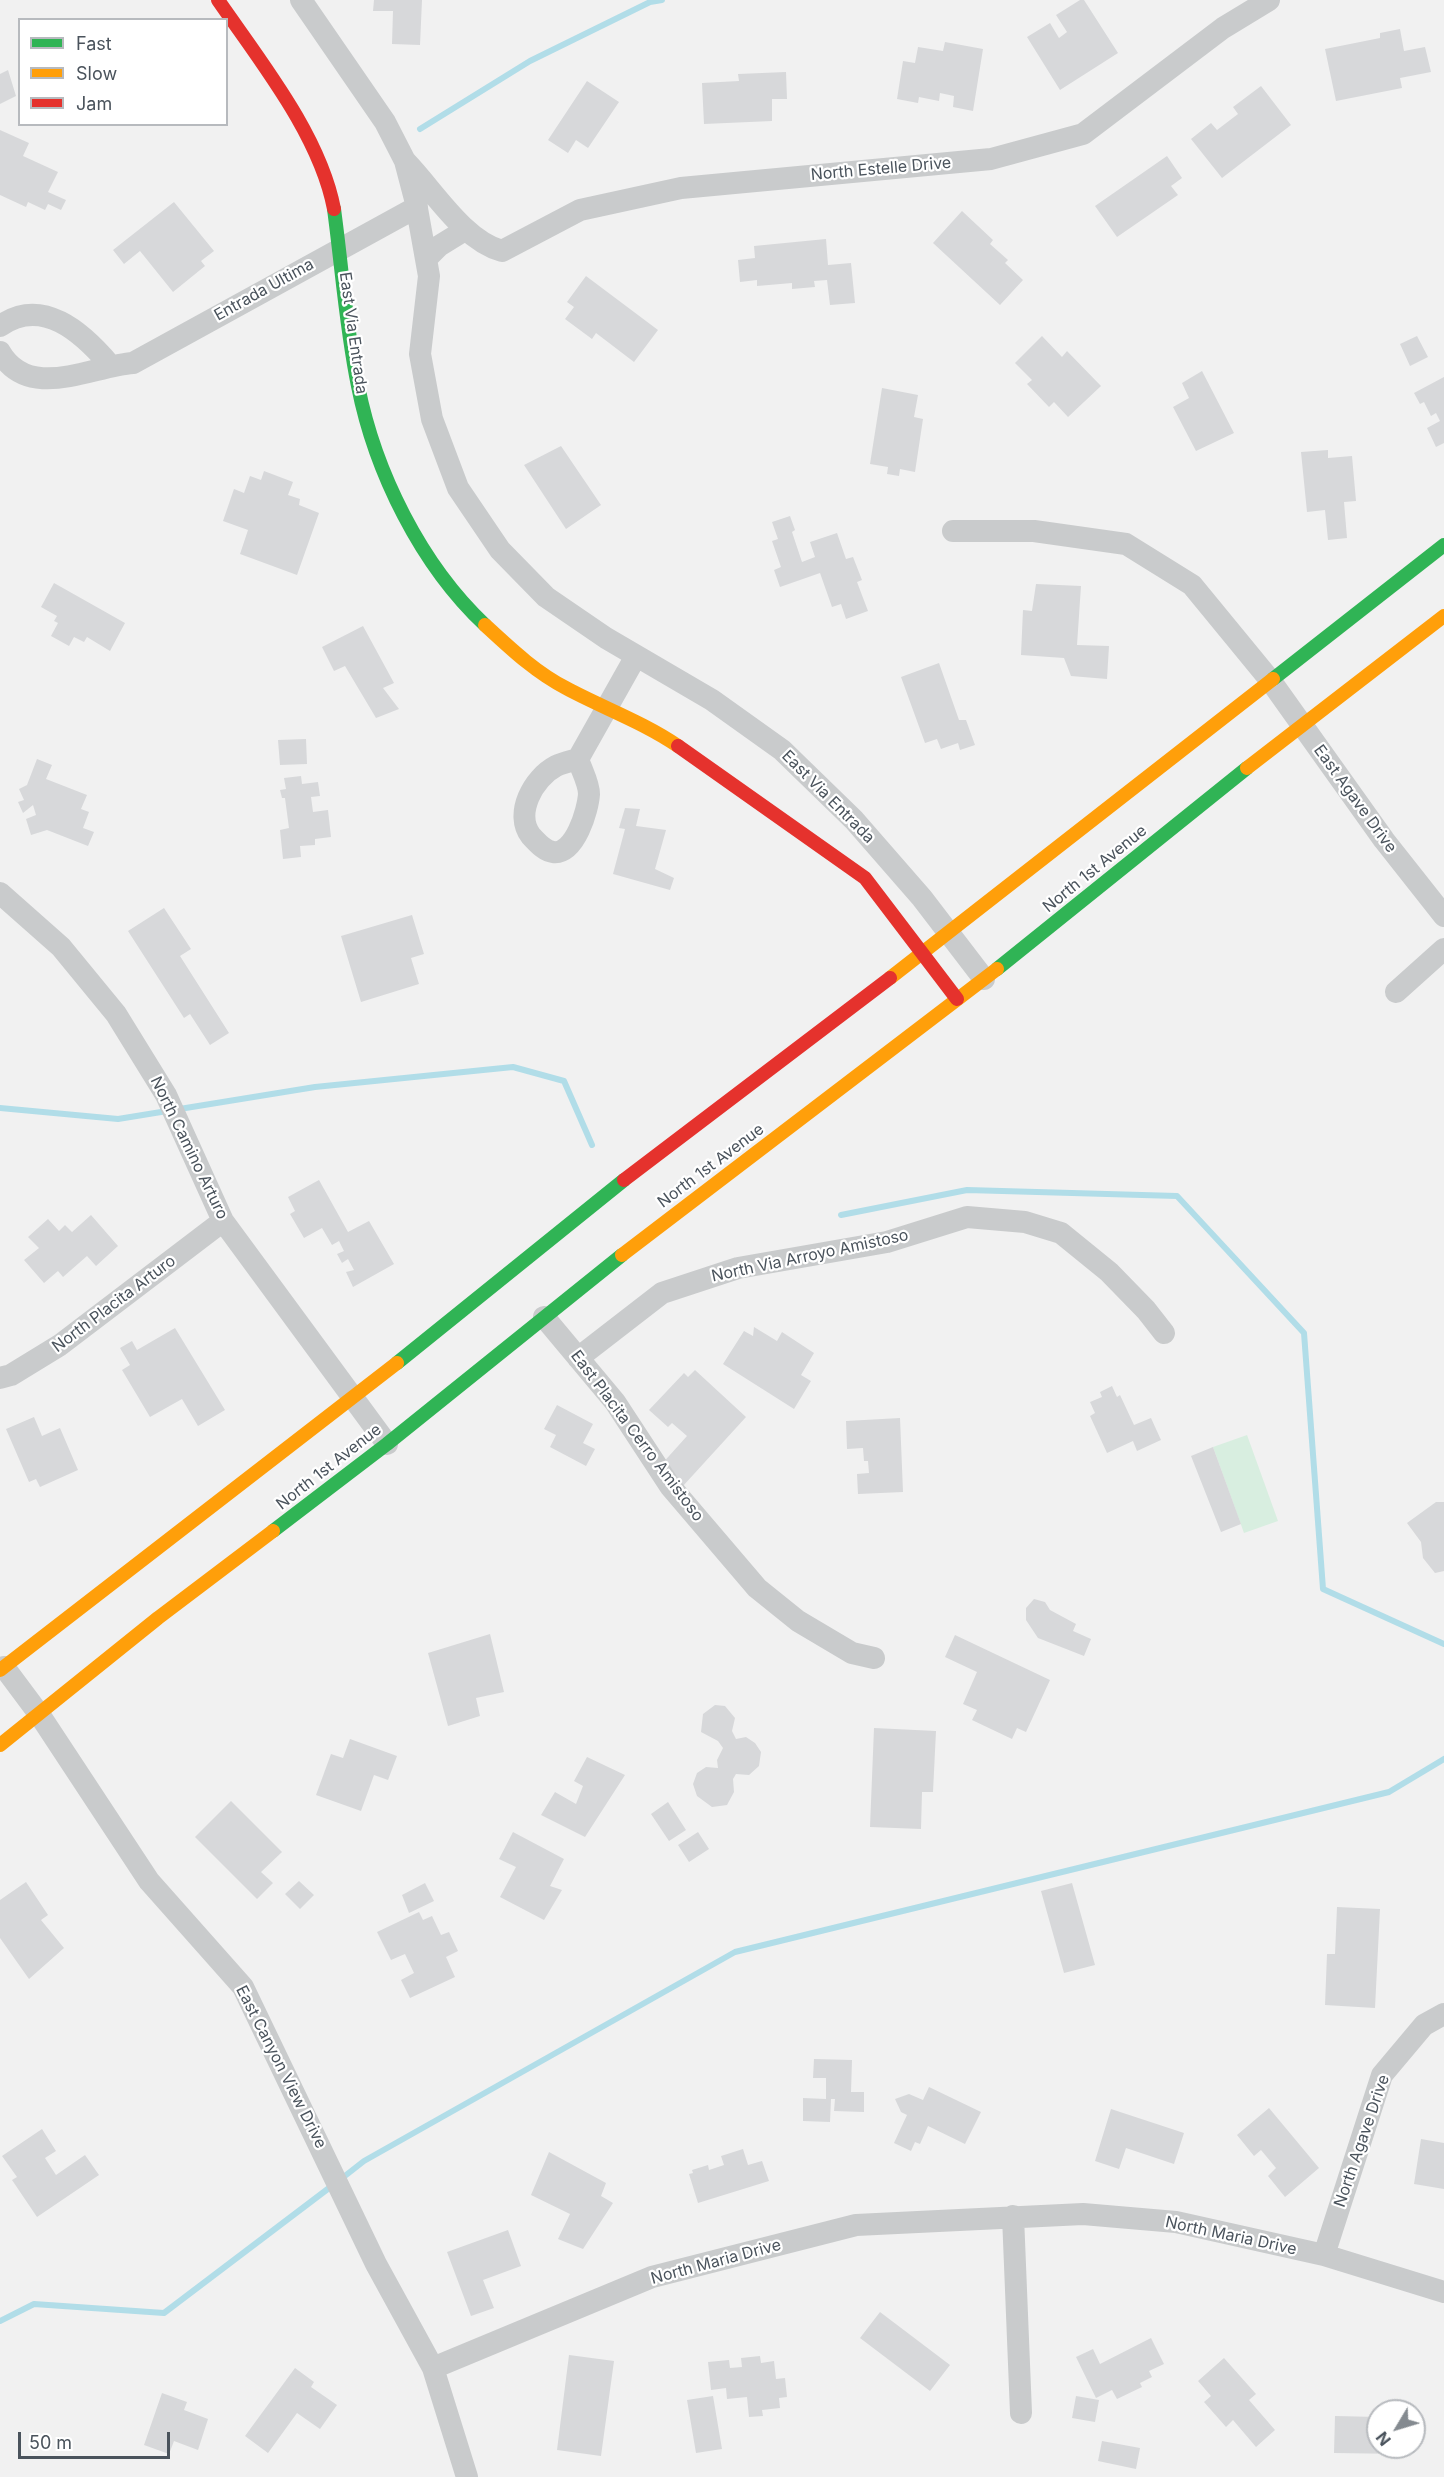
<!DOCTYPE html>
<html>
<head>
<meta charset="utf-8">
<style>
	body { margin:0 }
	#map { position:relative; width:1444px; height:2477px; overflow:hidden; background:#f1f1f1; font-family:Inter,sans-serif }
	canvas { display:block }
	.legend { position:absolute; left:18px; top:18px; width:210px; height:108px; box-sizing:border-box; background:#fff; border:2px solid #b7babe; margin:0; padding:8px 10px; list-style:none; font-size:18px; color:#4a535c }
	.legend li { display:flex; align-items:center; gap:12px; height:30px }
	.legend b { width:30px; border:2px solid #b7babe }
	.north { position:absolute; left:1366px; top:2399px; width:60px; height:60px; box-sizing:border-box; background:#fff; border:2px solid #b7babe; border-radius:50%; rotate:232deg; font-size:16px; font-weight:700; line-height:24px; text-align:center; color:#4a535c }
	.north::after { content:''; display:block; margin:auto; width:21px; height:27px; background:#848a90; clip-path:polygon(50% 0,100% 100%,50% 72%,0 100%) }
	.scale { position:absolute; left:18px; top:2432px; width:152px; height:27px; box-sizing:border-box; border:3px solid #4a535c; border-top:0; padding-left:8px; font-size:18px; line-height:21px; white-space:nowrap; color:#4a535c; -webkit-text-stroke:4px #fff; paint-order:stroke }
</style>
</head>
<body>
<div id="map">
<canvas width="1444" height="2477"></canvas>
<ul class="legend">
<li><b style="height:8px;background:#30b455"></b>Fast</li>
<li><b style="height:8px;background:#ff9f0a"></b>Slow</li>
<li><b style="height:8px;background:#e5322d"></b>Jam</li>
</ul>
<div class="north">N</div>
<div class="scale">50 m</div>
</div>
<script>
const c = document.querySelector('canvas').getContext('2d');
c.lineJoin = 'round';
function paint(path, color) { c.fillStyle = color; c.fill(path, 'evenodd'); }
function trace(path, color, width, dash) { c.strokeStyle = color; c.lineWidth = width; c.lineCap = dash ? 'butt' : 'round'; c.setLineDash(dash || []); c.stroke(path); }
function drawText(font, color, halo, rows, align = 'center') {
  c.font = font + ' Inter,sans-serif'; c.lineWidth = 4.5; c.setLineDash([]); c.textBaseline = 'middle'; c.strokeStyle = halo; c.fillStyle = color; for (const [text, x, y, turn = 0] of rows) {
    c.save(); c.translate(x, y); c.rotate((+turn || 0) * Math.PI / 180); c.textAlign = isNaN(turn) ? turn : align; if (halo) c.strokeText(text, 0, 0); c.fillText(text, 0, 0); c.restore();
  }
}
paint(new Path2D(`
	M1247,1435L1278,1521L1244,1533L1213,1447Z`), '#d8eee0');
trace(new Path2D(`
	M420,129L530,61L650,2L662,0
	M0,1108L118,1119L315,1087L513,1067L564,1081L592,1145
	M841,1215L967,1190L1177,1196L1304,1333L1323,1589L1444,1644
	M341,2179L364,2161L735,1952L1389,1792L1444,1759
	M0,2321L34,2304L164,2313L333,2185`), '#b1dde8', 6);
paint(new Path2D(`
	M374,0H422L420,45L392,44L393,11H373Z
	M1080,0H1084L1118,53L1060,90L1027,37L1050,23L1059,38L1067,32L1056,15Z
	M1400,29L1404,51L1425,47L1431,72L1400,78L1402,88L1336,101L1325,49L1380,38V33Z
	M945,42L983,49L973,111L953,107L954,96L940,93L939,101L919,97L918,103L897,99L903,61L915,63L918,47L943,51Z
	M8,70L16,96L0,104V74Z
	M786,72L787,99H772V121L704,124L702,83L739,81L738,74Z
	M587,81L619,102L588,148L576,140L568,153L548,140Z
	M1261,86L1291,125L1222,178L1191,139L1211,123L1217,130L1238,114L1233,107Z
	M0,130L29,143L23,156L58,172L48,192L66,200L61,210L48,204L45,210L28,202L26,207L0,195Z
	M1167,156L1182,178L1171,186L1178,195L1117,237L1095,206Z
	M174,202L214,251L201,261L205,266L173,292L140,251L124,264L113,250Z
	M962,211L993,240L990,244L1008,260L1005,263L1023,280L1000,305L933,243Z
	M826,239L828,265L851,263L855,303L830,305L827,280L814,281L815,287L792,289V283L757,286V280L740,282L738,260L755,258L754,246Z
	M586,276L658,330L634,362L596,333L592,339L565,319L574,307L567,302Z
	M1042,336L1062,357L1067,351L1101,386L1068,417L1054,402L1049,407L1027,384L1032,380L1015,363Z
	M1417,336L1428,357L1410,366L1400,344Z
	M1202,371L1234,433L1196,451L1173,407L1189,398L1182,383Z
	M1444,377V443L1436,447L1427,428L1440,421L1436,413L1431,416L1424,402L1420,404L1414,393Z
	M882,388L918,395L914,417L923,419L915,472L900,469L899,476L887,474L888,467L870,464Z
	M561,446L601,505L566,529L524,465Z
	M1328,450V458L1352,456L1356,501L1344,502L1347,538L1328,540L1325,510L1307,512L1301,452Z
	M264,471L293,482L288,495L300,499L299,505L319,513L297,575L240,554L248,530L223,521L234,489L244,493L250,476L261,480Z
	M790,516L795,530L792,532L802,562L815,557L810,542L837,533L846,559L853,557L862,580L857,582L868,611L846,619L841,604L832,607L820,573L780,587L774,570L781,567L772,541L778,539L772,522Z
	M54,583L125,623L110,651L87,637L84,642L74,637L69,646L51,636L58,623L54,621L57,616L41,607Z
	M1036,584L1081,586L1077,645L1109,646L1107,679L1071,676L1064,658L1021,655L1023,610L1032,611Z
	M363,626L394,683L383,688L399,709L376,718L345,666L334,671L322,647Z
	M939,663L959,720H966L975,745L960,750L958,743L941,749L937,739L925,743L901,677Z
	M306,739L307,764L280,765L278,740Z
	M37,759L52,765L46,779L87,795L81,809L89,812L83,828L94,832L88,846L47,830L31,835L26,819L36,815L33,805L23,813L18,802L24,800L19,789L27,785Z
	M301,776L302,784L318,782L320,796L311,797L313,812L328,810L331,837L315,839V845L300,846L301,857L283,859L280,830L289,828L285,798H282L280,790L286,789L284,778Z
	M625,808L640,809L636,826L666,830L655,869L674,878L670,890L613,874L625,829L619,828Z
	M164,908L191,949L180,956L229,1033L210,1045L190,1014L184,1018L128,931Z
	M412,915L424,954L411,958L419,984L361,1002L341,936Z
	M319,1180L348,1232L369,1221L394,1264L353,1287L346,1272L354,1270L348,1259L342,1263L337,1254L344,1251L339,1241L332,1245L322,1228L304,1238L290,1214L295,1211L288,1197Z
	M91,1215L118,1246L96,1266L87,1256L63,1277L58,1271L44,1283L24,1260L39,1248L28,1237L48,1219L59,1231L65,1225L72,1232Z
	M754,1327L777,1341L782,1332L814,1353L801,1375L811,1381L794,1409L723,1364L744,1331L753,1336Z
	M175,1328L225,1410L198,1426L182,1399L150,1417L122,1370L130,1365L120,1348L132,1341L137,1350Z
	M695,1370L746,1417L683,1486L660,1466L687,1436L672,1423L668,1427L649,1410L684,1373L688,1377Z
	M1112,1386L1117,1397L1120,1395L1134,1425L1151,1418L1161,1440L1137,1451L1133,1441L1107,1453L1090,1416L1095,1413L1090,1402L1102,1397L1100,1392Z
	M557,1405L593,1424L583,1443L595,1449L586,1466L550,1447L556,1435L544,1429Z
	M34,1417L42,1436L60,1428L78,1470L40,1487L36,1479L29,1482L6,1429Z
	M900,1418L903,1492L858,1494L857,1474L869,1473L868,1461H864L863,1448L847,1449L846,1421Z
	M1213,1447L1241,1524L1221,1532L1191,1456Z
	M1436,1502H1444V1571L1435,1573L1423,1558L1421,1542L1407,1523Z
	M1034,1599L1045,1602L1050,1610L1076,1624L1073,1631L1091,1639L1084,1656L1038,1638L1026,1620V1608Z
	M490,1634L504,1692L476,1698L480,1716L448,1726L428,1653Z
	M955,1635L1050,1680L1026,1732L1017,1728L1012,1739L972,1720L977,1710L963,1704L977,1672L945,1657Z
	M715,1705L725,1706L735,1718L732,1731L736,1739L746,1737L755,1743L761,1752L759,1766L749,1775L736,1774L733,1779L734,1792L727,1805L712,1807L697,1796L693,1784L697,1773L706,1767L718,1768L717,1760L723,1748L718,1741L701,1732L703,1714Z
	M874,1728L936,1731L933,1792H922L921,1829L870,1827Z
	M350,1739L397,1756L388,1780L374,1775L361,1811L316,1795L331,1754L343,1758Z
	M587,1757L625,1775L585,1837L541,1815L555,1792L576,1804L583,1786L574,1781Z
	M231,1801L282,1852L261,1872L273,1883L257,1899L195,1837Z
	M668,1802L686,1830L669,1841L651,1814Z
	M513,1832L564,1859L550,1886L562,1890L544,1920L500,1897L516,1867L499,1859Z
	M698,1832L709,1849L689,1862L678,1845Z
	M299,1881L314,1895L300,1909L285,1894Z
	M26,1882L48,1915L41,1920L64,1948L29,1979L0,1938V1900Z
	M425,1883L434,1901L409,1913L402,1895Z
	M1072,1883L1095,1965L1064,1973L1041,1891Z
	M1337,1907L1380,1909L1375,2008L1325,2005L1327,1954H1335Z
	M419,1912L423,1920L432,1916L441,1935L449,1932L458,1951L446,1957L455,1977L410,1998L401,1980L414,1973L405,1954L391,1960L377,1932Z
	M814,2059L852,2060L851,2092H864V2112L834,2111L835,2099H831L830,2122L803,2121V2098L826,2099V2078H813Z
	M929,2087L981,2112L965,2144L928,2126L920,2144L915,2142L911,2151L894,2143L907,2115L901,2112L895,2099L909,2094L923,2100Z
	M1269,2108L1319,2168L1285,2197L1268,2176L1276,2168L1261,2150L1254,2156L1237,2135Z
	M1111,2109L1184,2133L1174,2164L1126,2148L1119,2169L1095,2161Z
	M42,2129L56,2151L45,2158L56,2175L85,2155L99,2175L37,2217L12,2180L17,2177L2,2156Z
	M1421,2139L1444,2143V2189L1414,2184Z
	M743,2149L748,2165L762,2161L769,2181L698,2203L689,2174L693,2173L692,2170L708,2165L709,2170L724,2165L721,2156Z
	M549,2152L606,2183L601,2196L613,2203L583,2249L558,2239L570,2214L531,2195Z
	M508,2230L521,2266L483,2280L494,2308L471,2316L447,2252Z
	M880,2312L950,2365L930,2391L860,2338Z
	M1151,2338L1164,2364L1149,2371L1152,2377L1140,2383L1142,2387L1117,2399L1112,2390L1096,2398L1076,2357L1093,2349L1100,2364Z
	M569,2355L614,2361L601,2456L557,2450Z
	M760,2356L761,2363L774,2361L776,2379L785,2378L787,2397L779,2398L780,2408L762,2410L763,2416L749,2417L747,2397L727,2399L726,2388L711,2390L708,2362L729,2360L730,2368L742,2367L741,2358Z
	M1224,2358L1256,2394L1249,2400L1275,2430L1256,2447L1233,2420L1226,2427L1204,2402L1211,2396L1198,2381Z
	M295,2368L314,2382L311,2387L337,2405L320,2429L297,2413L268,2453L245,2436Z
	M162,2393L187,2402L184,2410L208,2419L198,2450L174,2441L169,2454L144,2445Z
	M713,2396L722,2449L696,2453L687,2400Z
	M1076,2396L1099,2400L1095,2422L1072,2418Z
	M1335,2416L1378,2417V2447H1402V2454L1334,2453Z
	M1102,2441L1140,2448L1136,2469L1098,2461Z`), '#d7d8da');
trace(new Path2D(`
	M301,0L385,122L405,161L416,203L429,276L420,354L432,419L458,488L500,550L546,597L606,638L712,700L782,750L854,820L922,898L984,979
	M406,162C434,191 463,240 502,251L580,210L681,188L991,159L1083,134L1223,28L1269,0
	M426,259L439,246L465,230
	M0,326C42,296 82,332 110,365
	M0,352C29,402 91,366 133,363L417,207
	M953,531H1034L1126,544L1192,585L1270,680L1384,840L1444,916
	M578,759C581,769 589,783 589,794C588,810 575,855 553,852C544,851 537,842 531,836C514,814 533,778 556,766C562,763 571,761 578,759L636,656
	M0,893L61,947L116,1014L166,1095L223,1221L387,1444
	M1396,992L1444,949
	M544,1317L615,1402L670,1486L757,1588L798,1621L852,1653L874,1658
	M578,1358L662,1293L738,1268L887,1242L967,1217L1025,1222L1061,1233L1109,1272L1146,1310L1164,1333
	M0,1378L11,1375L60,1345L223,1221
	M4,1667L39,1714L149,1881L243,1987L376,2264L433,2368L467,2477
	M1013,2216L1021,2413
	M1324,2255L1382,2075L1424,2025L1444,2014
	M433,2368L652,2277L856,2225L1083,2214L1176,2222L1324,2255L1444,2292`), '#c9cbcc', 22);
trace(new Path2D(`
	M334,209C342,268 346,328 358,386C375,472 421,565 485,625
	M1273,679L1444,545
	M997,969L1247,768
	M397,1363L624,1180
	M273,1531L387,1444L622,1255`), '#30b455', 14);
trace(new Path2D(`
	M485,625C510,648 535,672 566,688C603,708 643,722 678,746
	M1247,768L1444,616
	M890,978L1273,679
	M622,1255L997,969
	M0,1670L397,1363
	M0,1745L158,1618L273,1531`), '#ff9f0a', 14);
trace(new Path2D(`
	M218,0C260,61 320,135 334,209
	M678,746L865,878L957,999
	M624,1180L890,978`), '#e5322d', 14);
drawText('16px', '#4a535c', '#fff', [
	["North Estelle Drive",881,169,-5],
	["Entrada Ultima",264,290,-29],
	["East Via Entrada",353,333,82],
	["East Via Entrada",828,797,45],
	["East Agave Drive",1355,799,54],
	["North 1st Avenue",1095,869,-39],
	["North Camino Arturo",189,1148,64],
	["North 1st Avenue",711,1166,-37],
	["North Via Arroyo Amistoso",810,1256,-12],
	["North Placita Arturo",114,1304,-37],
	["East Placita Cerro Amistoso",637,1436,53],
	["North 1st Avenue",329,1467,-38],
	["East Canyon View Drive",281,2067,63],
	["North Agave Drive",1362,2141,-71],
	["North Maria Drive",1231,2236,12],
	["North Maria Drive",716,2262,-15]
]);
</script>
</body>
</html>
